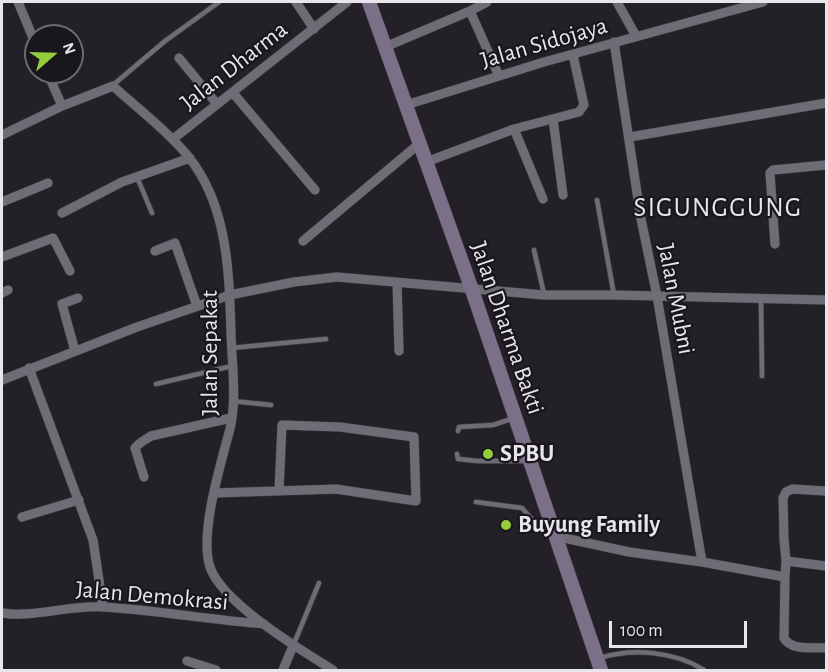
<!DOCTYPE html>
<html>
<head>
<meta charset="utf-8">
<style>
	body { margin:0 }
	#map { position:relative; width:828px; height:672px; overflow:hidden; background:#242027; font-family:"Alegreya Sans",sans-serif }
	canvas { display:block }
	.frame { position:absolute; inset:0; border:3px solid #e9e6eb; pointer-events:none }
	.north { position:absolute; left:24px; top:24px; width:60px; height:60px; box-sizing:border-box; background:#1a161e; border:2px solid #6d6970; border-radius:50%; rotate:70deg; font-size:16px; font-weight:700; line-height:24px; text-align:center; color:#e9e6eb }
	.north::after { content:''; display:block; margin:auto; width:21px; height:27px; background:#94cc3c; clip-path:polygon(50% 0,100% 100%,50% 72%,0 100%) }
	.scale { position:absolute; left:609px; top:621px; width:138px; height:27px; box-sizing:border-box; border:3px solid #e9e6eb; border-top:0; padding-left:8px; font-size:18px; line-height:21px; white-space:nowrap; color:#e9e6eb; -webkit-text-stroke:4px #1a161e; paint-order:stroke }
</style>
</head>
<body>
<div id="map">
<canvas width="828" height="672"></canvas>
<div class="frame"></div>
<div class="north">N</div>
<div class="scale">100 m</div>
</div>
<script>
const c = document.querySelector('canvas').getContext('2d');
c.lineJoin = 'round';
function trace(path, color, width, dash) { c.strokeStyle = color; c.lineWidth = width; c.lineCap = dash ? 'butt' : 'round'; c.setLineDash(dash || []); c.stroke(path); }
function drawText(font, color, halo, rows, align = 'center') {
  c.font = font + ' "Alegreya Sans",sans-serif'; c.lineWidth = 4.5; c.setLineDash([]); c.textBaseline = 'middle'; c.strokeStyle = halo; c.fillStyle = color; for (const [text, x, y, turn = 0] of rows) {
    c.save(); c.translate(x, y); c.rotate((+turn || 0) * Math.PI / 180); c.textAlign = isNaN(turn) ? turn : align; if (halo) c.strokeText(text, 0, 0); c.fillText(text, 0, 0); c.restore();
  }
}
const lane = new Path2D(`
	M113,85L165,41L219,2
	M137,177L152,213
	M597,200L614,295
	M534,250L544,294
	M761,300L762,376
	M231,348L326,339
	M156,384L232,366
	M232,401L271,405
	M458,431L459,427L493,425L514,418
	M457,454L458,459L478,461H526
	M476,502L522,508L536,524L549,525
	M293,646L319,583
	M600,658C633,648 674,651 704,670`);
const street = new Path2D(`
	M18,2L36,45
	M296,2L314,29
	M487,2L470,11L499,76
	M617,2L636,36
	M614,42L641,219L657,296L702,562
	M385,47L470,11
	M179,58L217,104
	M47,72L62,106
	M233,93L315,190
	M406,105L544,62L763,2
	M553,119L563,195
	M514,129L543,199
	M2,135L62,106L113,86C135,106 160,125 180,147C228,197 229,269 231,334C232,365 237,400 230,429C221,463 199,534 210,567C222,603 301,650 333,670
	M630,137L826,103
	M173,139L347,2
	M426,162L514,129L579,112L584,105L573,55
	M2,202L48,183
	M62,213L122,182L190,158
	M303,241L420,143
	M775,244L770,173L773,170L826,165
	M155,251L175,243L197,306
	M2,257L53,238L70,271
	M397,282L399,351
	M2,293L8,290
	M75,351L62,304L78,298
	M29,368L93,540L103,607
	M2,380L137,327L230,295L294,282L337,277L544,295H614L826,300
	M144,477L135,448L140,443L151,436L231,418
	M215,493L336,489L416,501L414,437L340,427L282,425L279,491
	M22,517L79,500
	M555,536L629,552L702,562L785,577L786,561L826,566
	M786,561L784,539L783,498L786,492L792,489L826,491
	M785,577L784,638C791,651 813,647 826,648
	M2,613C33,618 68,605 103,607C157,610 210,620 264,624
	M187,661L216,670
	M283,670L293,646`);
const secondary = new Path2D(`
	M369,2L471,287L601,670`);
trace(lane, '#3d3a40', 6);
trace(street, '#3d3a40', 10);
trace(secondary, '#3d3a40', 15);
trace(lane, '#706c75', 4.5);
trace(street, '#706c75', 9);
trace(secondary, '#7c7088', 14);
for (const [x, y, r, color] of [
	[488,454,6,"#94cc3c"],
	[506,525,6,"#94cc3c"]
]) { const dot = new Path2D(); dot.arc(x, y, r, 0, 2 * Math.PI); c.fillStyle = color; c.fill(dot); trace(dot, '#1a161e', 2); }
drawText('24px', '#e9e6eb', '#1a161e', [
	["Jalan Sidojaya",544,43,-16],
	["Jalan Dharma",234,66,-38],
	["Jalan Mubni",676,299,79],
	["Jalan Dharma Bakti",507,328,71],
	["Jalan Sepakat",210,353,-90],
	["Jalan Demokrasi",152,596,5]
]);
drawText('bold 24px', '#e9e6eb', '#1a161e', [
	["SPBU",500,454],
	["Buyung Family",518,525]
], 'left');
c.letterSpacing = '1.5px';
drawText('27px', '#e9e6eb', '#1a161e', [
	["SIGUNGGUNG",718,208]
]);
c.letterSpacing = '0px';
</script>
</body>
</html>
